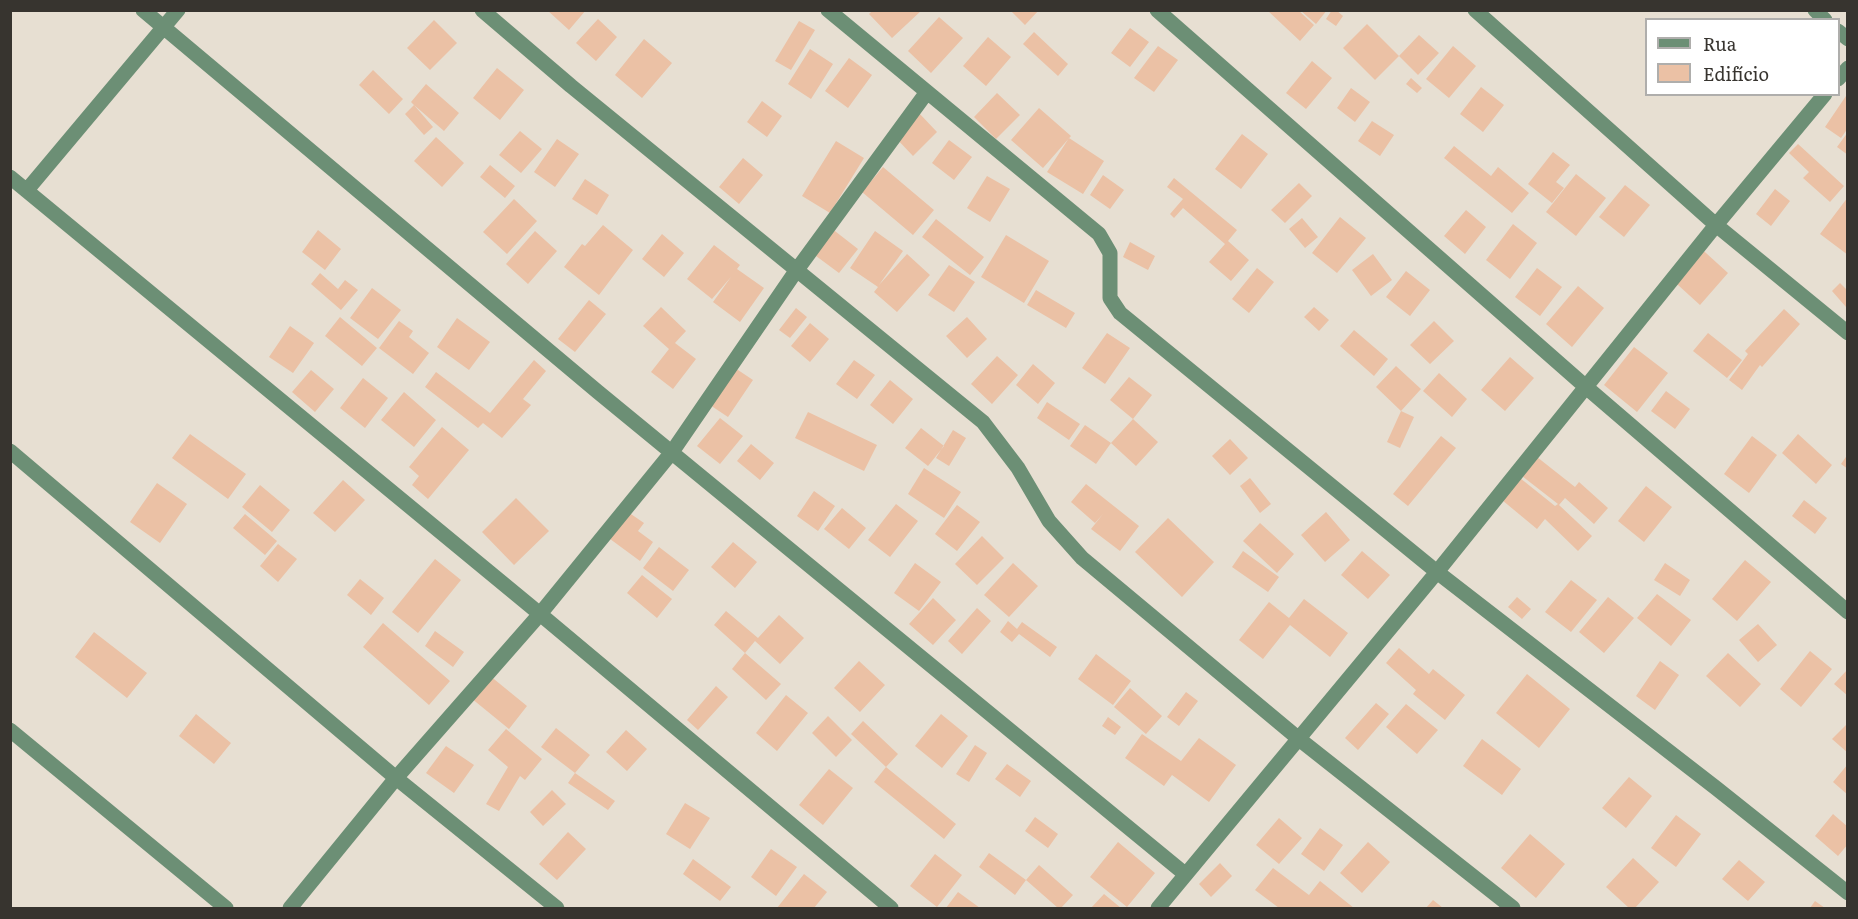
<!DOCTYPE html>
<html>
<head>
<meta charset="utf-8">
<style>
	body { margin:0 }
	#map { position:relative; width:1858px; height:919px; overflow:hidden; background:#e7dfd2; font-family:Literata,serif }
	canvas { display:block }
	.frame { position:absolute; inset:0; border:12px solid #37342f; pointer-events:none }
	.legend { position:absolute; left:1645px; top:18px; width:195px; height:78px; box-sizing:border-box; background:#fff; border:2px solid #afaeac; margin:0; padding:8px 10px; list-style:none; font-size:18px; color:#37342f }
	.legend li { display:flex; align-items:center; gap:12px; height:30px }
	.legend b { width:30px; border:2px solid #afaeac }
</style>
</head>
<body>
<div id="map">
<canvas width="1858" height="919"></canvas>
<div class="frame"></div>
<ul class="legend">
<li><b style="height:8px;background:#6c8f75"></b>Rua</li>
<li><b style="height:16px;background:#ebc1a5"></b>Edifício</li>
</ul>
</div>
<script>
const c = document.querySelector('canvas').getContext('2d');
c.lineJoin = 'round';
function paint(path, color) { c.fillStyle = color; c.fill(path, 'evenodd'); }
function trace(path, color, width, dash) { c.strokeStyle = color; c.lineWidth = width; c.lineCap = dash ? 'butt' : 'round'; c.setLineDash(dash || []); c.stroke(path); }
paint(new Path2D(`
	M547,10H586L569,30Z
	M873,10H922L892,38L869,14Z
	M1010,10H1039L1025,25Z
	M1267,10H1298L1314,25L1300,41Z
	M1300,10H1327L1316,24Z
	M1332,10H1336L1343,16L1336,26L1326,19Z
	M939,17L963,38L931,73L908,51Z
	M598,19L617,37L596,61L576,43Z
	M434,20L457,43L430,70L407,48Z
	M799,21L815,30L791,70L775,61Z
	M1367,24L1399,56L1375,80L1343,48Z
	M1130,28L1149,42L1130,67L1111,53Z
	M1034,32L1068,64L1058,76L1023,44Z
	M1419,35L1439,53L1418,75L1399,56Z
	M988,37L1011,57L986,86L963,66Z
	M644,39L672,63L642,98L615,75Z
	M1158,46L1178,60L1154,92L1134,78Z
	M1453,46L1476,66L1449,98L1426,79Z
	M810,49L833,64L811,99L788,84Z
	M849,58L872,75L848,108L825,91Z
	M1312,61L1332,78L1306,109L1286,93Z
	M497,68L524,90L500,120L473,98Z
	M373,70L403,99L389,114L359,85Z
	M1411,78L1422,88L1417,93L1406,84Z
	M426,84L459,113L444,131L414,105L433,127L424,135L405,114L414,105L411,102Z
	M1481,87L1504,105L1483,132L1460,114Z
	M1351,88L1370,102L1355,122L1337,108Z
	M997,93L1020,115L996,139L974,117Z
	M1848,93V128L1841,138L1825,127Z
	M762,101L782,116L767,137L747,122Z
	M1039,108L1071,136L1043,168L1011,140Z
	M918,112L937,132L913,156L894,136Z
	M1372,121L1394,135L1380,156L1358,141Z
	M520,131L542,149L521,173L499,155Z
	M1848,132V155L1837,147Z
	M1242,134L1268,154L1241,189L1215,169Z
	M436,137L464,163L442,187L414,161Z
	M1069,138L1104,161L1083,194L1047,172Z
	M557,139L579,154L555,187L534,172Z
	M949,140L972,157L954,180L932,163Z
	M836,141L864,158L830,213L802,196Z
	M1798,144L1844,186L1830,202L1803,178L1809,172L1789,153Z
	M1454,146L1491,176L1498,167L1529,193L1512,213L1444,158Z
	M1553,152L1570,165L1556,182L1564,188L1552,203L1528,184Z
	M743,158L763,175L739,204L719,187Z
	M490,165L515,186L505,198L480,177Z
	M883,167L934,210L913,235L862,192Z
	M1576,174L1606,198L1576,236L1546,212Z
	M1103,175L1124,190L1110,209L1090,195Z
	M987,176L1010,189L990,222L967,208Z
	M1174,178L1237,230L1228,241L1249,260L1231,281L1209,262L1225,244L1183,208L1174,218L1170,214L1183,199L1167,187Z
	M585,179L609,195L597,215L572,199Z
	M1299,183L1312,196L1285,223L1271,210Z
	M1625,185L1650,205L1624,237L1599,217Z
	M1775,189L1790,201L1771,226L1756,214Z
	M1848,197V255L1820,234Z
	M514,199L537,221L507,254L483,232Z
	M1466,210L1486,227L1465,254L1444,236Z
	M1340,217L1366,238L1337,273L1312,253Z
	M1302,218L1318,237L1305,248L1289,229Z
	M936,219L984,257L970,275L922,237Z
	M1513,224L1537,243L1510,279L1486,260Z
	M603,225L633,250L599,295L564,267L582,244L585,246Z
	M831,228L858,249L839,273L812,253Z
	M318,230L341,249L325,270L302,252Z
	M535,231L557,251L528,284L506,264Z
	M875,231L903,251L879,285L907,254L930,275L897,312L874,292L878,287L850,268Z
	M662,234L684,253L664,277L642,259Z
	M1006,235L1049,261L1024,303L981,277Z
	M1130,242L1155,256L1148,270L1123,257Z
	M1695,243L1728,273L1700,305L1667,275Z
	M714,245L740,265L737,269L764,288L740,322L713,302L731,277L712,299L687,279Z
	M1373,254L1392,280L1371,296L1352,270Z
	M949,265L975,282L954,312L928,295Z
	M1257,268L1274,282L1249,313L1232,299Z
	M1537,268L1562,287L1540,316L1515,297Z
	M1406,271L1430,290L1410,316L1386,297Z
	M320,273L338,289L345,280L358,290L341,310L311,284Z
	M1840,283L1848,291L1846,307L1832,291Z
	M1578,286L1604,308L1572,347L1546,324Z
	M372,288L401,310L378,339L350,318Z
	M1036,290L1075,313L1066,328L1027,305Z
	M589,300L606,314L575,352L558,339Z
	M661,307L686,331L675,343L696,359L673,389L651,372L669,349L643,326Z
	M1314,307L1329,320L1319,331L1304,317Z
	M796,308L807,317L790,338L779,330Z
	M1784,309L1800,324L1762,367L1760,365L1742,390L1729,380L1748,354L1745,351Z
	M340,317L377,348L362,366L325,336Z
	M967,317L987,339L967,358L946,336Z
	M457,318L490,342L469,370L437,347Z
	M399,321L413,331L409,337L429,353L413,374L379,348Z
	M1434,321L1454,341L1430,364L1410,345Z
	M810,323L829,339L810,362L791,346Z
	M290,326L314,343L293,373L269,357Z
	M1354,330L1388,359L1374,376L1340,346Z
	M1107,333L1130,348L1105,384L1082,368Z
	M1708,333L1742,360L1727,378L1693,351Z
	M1634,347L1668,373L1637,412L1604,385Z
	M997,356L1018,375L992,404L971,384Z
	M1510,357L1534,378L1505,411L1481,390Z
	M534,360L546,371L523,399L531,405L502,438L483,423L478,428L425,387L436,372L490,413Z
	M854,360L875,375L857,399L836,384Z
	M1033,364L1055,383L1038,404L1016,385Z
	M732,366L753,380L728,417L707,403Z
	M1396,366L1421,389L1401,411L1376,387Z
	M311,370L334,389L315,412L292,392Z
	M1439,373L1467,399L1452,417L1423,391Z
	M1129,377L1152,395L1133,419L1110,400Z
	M363,378L388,398L365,428L340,408Z
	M890,380L913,399L893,424L870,405Z
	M1666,391L1690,409L1675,429L1651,411Z
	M404,392L436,420L414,447L381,420Z
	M1047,402L1080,424L1069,440L1037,418Z
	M1401,411L1414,417L1400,448L1387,442Z
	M808,412L877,445L864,471L795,438Z
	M720,418L743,436L720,464L697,446Z
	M1133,419L1158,442L1136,466L1111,443L1096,464L1070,446L1085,425L1111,443Z
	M442,427L469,450L428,499L412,485L419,476L409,467Z
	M921,428L944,446L928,466L905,448Z
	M953,430L966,438L949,466L936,458Z
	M190,434L246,474L228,499L172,458Z
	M1798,434L1832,465L1816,484L1782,453Z
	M1441,436L1456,448L1408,506L1393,494Z
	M1752,436L1777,455L1749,493L1724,474Z
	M1230,439L1248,458L1230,475L1212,456Z
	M751,444L774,463L760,480L737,461Z
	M1848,454V469L1841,464Z
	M1537,457L1575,487L1579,482L1608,508L1594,524L1565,498L1559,505L1592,536L1578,551L1545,519L1537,529L1502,500L1520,478L1555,506L1558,504L1522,476Z
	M924,468L961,492L944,518L908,494Z
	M1250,478L1271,504L1260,513L1240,486Z
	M343,480L365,500L335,532L313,513Z
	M157,483L187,504L160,543L130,522Z
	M1086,484L1139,526L1120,551L1091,529L1103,514L1095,523L1071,502Z
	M260,485L290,510L272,532L242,507Z
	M1646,486L1672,507L1644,542L1618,521Z
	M814,491L835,506L818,531L797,516Z
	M516,498L549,531L514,565L482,532Z
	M1804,500L1827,518L1815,534L1792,516Z
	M896,504L918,521L890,557L868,540Z
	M957,505L980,522L957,551L935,534Z
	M842,508L866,528L849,549L824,529Z
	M625,510L644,523L638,531L653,542L640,561L606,536Z
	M1326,512L1350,540L1325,562L1301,535Z
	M245,514L277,541L265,555L233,528Z
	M1168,518L1214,562L1182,597L1135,552Z
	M1260,523L1294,554L1277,573L1243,541Z
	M982,536L1004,558L977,585L955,564Z
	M733,542L757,562L735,588L711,567Z
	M278,544L297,559L278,582L260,566Z
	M659,547L689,570L673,591L643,568Z
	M1243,551L1279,577L1268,592L1232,567Z
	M1362,551L1390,575L1368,599L1341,575Z
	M435,559L461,580L418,633L392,612Z
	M1745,560L1771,582L1737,621L1712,599Z
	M915,563L941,582L919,611L894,593Z
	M1013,563L1038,586L1009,617L984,595Z
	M1665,563L1690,580L1680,596L1654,580Z
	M642,575L672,599L657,618L627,593Z
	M360,579L384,598L371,615L347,595Z
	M1571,580L1597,600L1571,632L1545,612Z
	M1657,594L1691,620L1671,646L1637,618Z
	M1517,597L1531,609L1522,619L1508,607Z
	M1608,597L1634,618L1604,653L1579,632Z
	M933,598L956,620L933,645L909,624Z
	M1304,599L1348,633L1330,657L1290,625L1263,659L1239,640L1269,602L1289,618Z
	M977,608L991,621L962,654L948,641Z
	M726,611L758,638L779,615L804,638L780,664L755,641L745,653L714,625Z
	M1008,621L1017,629L1022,622L1057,647L1050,657L1019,634L1012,642L1000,632Z
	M383,623L450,681L429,705L363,647Z
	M1758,624L1777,645L1758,662L1739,640Z
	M435,631L464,652L453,667L425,646Z
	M94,632L147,673L127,698L75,657Z
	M1399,648L1429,674L1433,669L1465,695L1445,720L1413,694L1416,690L1386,663Z
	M1810,651L1832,669L1801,707L1780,689Z
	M745,653L781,684L766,700L732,669Z
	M1728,653L1761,684L1740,707L1706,676Z
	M1096,654L1131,681L1113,705L1078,679Z
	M859,661L885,685L860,712L834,688Z
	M1660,661L1679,675L1655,710L1636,696Z
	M1848,669V696L1834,684Z
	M1527,674L1570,709L1539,748L1496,713Z
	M489,675L527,706L509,729L471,698Z
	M716,686L728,697L698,730L687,720Z
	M1130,688L1162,716L1146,734L1114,707Z
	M1186,692L1198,701L1179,726L1167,717Z
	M786,695L808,713L777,751L756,733Z
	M1376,703L1389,714L1358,750L1345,738Z
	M1406,704L1438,730L1417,754L1386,727Z
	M196,714L231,743L214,764L179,736Z
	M941,714L968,736L942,768L915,746Z
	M828,716L852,740L836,757L812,733Z
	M1108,717L1121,727L1115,735L1102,726Z
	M863,721L898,754L886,767L851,734Z
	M1848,723V753L1832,739Z
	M556,728L590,755L575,773L541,747Z
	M506,729L542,759L525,780L520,776L499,811L486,804L508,767L488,750Z
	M626,730L647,749L627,771L606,752Z
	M1142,734L1181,761L1199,738L1236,765L1209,802L1172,775L1164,786L1125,758Z
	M1482,739L1521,769L1502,795L1463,766Z
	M975,745L987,753L969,782L956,774Z
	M446,746L474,765L454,793L426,773Z
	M1007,764L1031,781L1020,797L995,779Z
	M1848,764V795L1833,782Z
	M886,767L956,824L944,839L874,782Z
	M829,769L853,788L823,825L799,805Z
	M575,773L615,801L608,810L568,783Z
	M1629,777L1652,796L1626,828L1602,808Z
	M552,790L566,804L543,826L530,812Z
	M685,803L710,818L690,849L666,834Z
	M1833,814L1848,827V844L1838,856L1815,836Z
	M1676,815L1701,834L1676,867L1651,848Z
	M1035,817L1058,834L1048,848L1025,831Z
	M1279,818L1302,838L1279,864L1256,845Z
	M1320,828L1343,845L1324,871L1301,854Z
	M568,832L586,849L557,880L539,864Z
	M1530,834L1565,864L1536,898L1501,868Z
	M1118,842L1155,873L1127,907L1090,877Z
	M1368,842L1390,862L1362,893L1340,873Z
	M771,849L797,867L776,896L751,877Z
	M989,853L1026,880L1015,895L979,867Z
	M935,854L962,875L937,907L910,886Z
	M1633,858L1659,882L1635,908H1629L1606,887Z
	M693,859L731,887L720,901L683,874Z
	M1739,860L1765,882L1748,901L1722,879Z
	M1220,863L1232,876L1211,897L1199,884Z
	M1039,865L1073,895L1061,908H1058L1026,880Z
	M1273,868L1309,895L1320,881L1354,908H1279L1255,890Z
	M804,874L827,892L814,908H777Z
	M958,892L980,908H946Z
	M1104,894L1121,908H1091Z
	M1433,900L1443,908H1426Z
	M1815,901L1825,908H1810Z`), '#ebc1a5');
trace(new Path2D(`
	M143,10L598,392L1185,874
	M482,10L571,86L983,422L1018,468L1049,521L1082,558L1299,739L1513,908
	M828,10L1099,234L1110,253V298L1120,313L1437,572L1716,788L1848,893
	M1157,10L1586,387L1848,612
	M1475,10L1716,225L1848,333
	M1815,10L1825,20
	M1838,31L1848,39
	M1838,79L1848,68
	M10,177L540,614L891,908
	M27,190L178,10
	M10,451L396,778L557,908
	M10,730L226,908
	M290,908L396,778L540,614L672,452L796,271L927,92
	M1158,908L1437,572L1716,225L1825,94`), '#6c8f75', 15);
</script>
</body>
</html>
